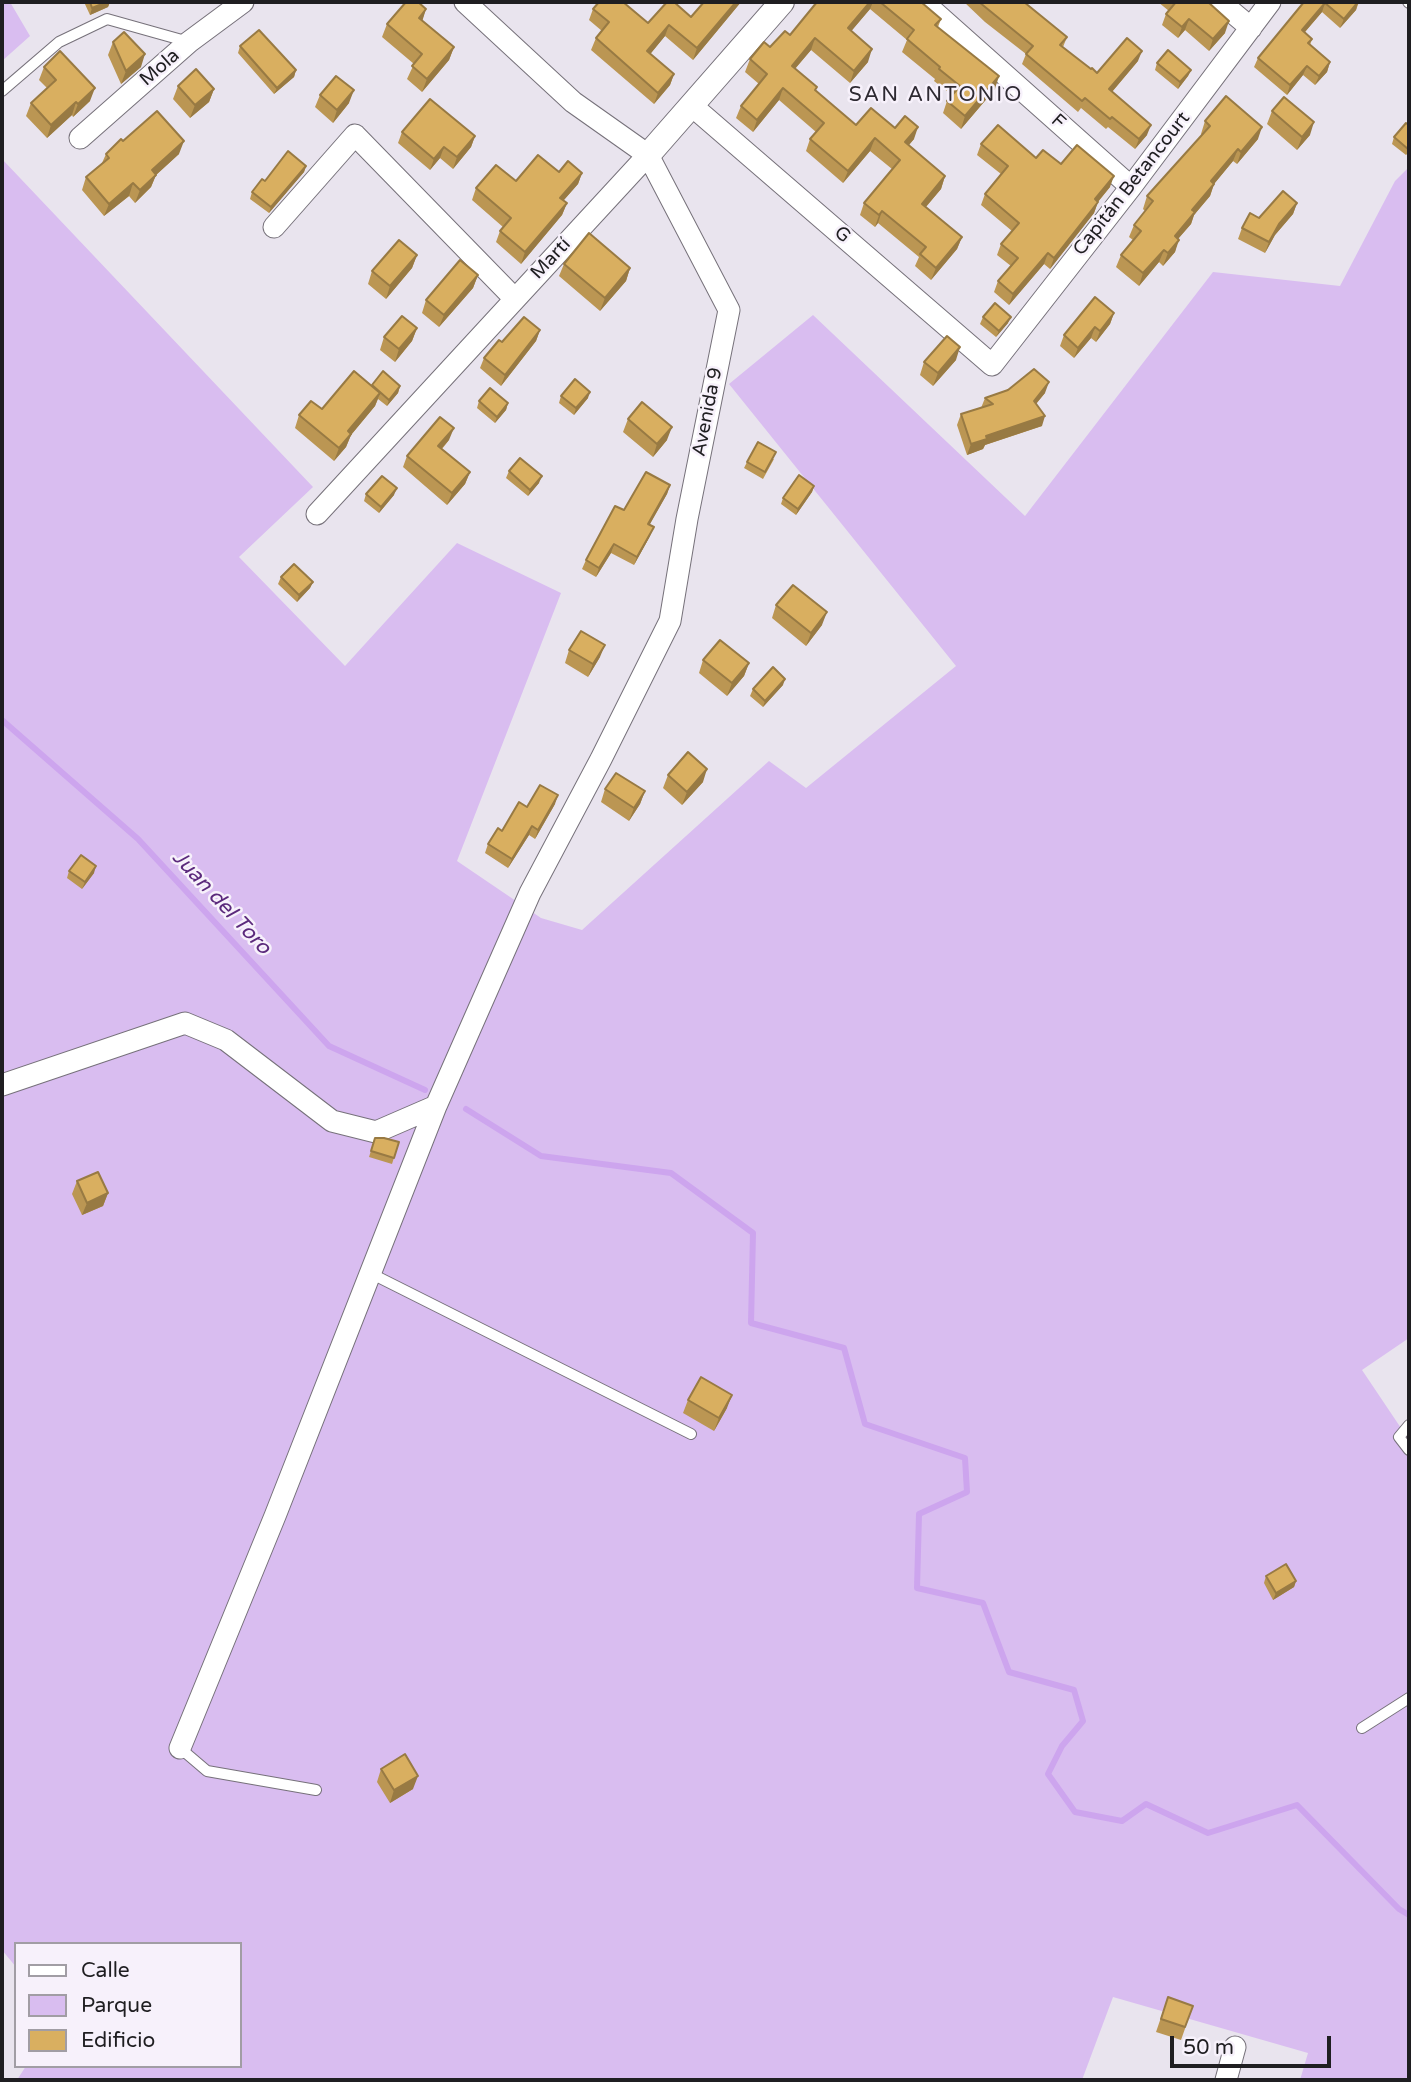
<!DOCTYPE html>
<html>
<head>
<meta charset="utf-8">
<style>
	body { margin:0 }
	#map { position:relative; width:1411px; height:2082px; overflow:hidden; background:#e9e4ee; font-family:"Varela Round",sans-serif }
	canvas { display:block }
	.frame { position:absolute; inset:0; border:4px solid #1f1e21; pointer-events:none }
	.legend { position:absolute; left:14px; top:1942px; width:228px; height:126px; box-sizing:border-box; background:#f7f1fb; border:2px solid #a19da4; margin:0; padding:9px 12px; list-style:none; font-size:21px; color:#1f1e21 }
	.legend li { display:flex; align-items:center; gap:14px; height:35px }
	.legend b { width:35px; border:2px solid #a19da4 }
	.scale { position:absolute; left:1170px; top:2036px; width:161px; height:32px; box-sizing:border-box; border:4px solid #1f1e21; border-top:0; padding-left:9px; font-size:21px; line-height:24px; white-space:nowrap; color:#1f1e21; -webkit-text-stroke:5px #f7f1fb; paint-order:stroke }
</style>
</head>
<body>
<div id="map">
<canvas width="1411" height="2082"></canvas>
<div class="frame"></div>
<ul class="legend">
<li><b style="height:9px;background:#fff"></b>Calle</li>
<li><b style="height:19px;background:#d9bdf0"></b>Parque</li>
<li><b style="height:19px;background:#d9af60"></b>Edificio</li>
</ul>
<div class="scale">50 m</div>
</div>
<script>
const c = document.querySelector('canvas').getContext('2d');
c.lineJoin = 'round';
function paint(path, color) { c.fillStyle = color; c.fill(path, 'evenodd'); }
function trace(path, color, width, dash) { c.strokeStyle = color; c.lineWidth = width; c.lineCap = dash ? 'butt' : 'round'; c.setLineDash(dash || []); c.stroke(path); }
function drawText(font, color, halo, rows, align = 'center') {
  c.font = font + ' "Varela Round",sans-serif'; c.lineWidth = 5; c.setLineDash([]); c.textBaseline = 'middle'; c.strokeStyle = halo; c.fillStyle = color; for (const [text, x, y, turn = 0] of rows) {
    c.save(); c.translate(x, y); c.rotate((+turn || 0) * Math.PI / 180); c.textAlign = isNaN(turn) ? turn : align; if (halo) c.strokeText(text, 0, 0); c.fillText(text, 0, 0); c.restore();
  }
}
paint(new Path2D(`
	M2,2H10L30,36L2,61Z
	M2,159L313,487L239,557L345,666L457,543L561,593L457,861L541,918L582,930L769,761L806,788L956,666L729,384L813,315L1025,516L1213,272L1340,286L1395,181L1409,167V1338L1362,1370L1409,1440V2080H1300L1308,2053L1113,1997L1082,2080H17L26,2066H240V1944H16V1967L2,1950Z`), '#d9bdf0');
trace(new Path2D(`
	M2,720L138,839L329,1046L425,1090
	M466,1109L541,1156L671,1173L753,1233L751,1323L844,1348L865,1424L965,1458L967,1492L919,1514L917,1588L983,1603L1009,1672L1074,1690L1083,1721L1062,1746L1048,1774L1075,1812L1122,1821L1146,1804L1208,1833L1297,1805L1399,1909L1409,1915`), '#cda5ee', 6);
const service = new Path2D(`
	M1408,2L1409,3
	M2,91L59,42L107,19L189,42
	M370,1273L691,1434
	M1409,1425L1399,1437L1409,1450
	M1362,1728L1409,1698
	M180,1748L207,1771L316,1790`);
const minor = new Path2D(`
	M923,2L1131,187
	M1220,2L1251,28
	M691,105L992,365L1131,187L1270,2
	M80,138L189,42L243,2
	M274,227L355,135L514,298
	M317,514L648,155
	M2,1085L185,1023L226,1040L332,1121L376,1132L436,1106
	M180,1748L275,1516L436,1106L530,893L601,759L670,621L687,519L729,310L648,155L573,102L465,2
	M1226,2080L1235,2047`);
const tertiary = new Path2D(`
	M648,155L782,2`);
trace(service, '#76717a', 12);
trace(minor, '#76717a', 23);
trace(tertiary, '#76717a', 26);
trace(service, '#fff', 10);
trace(minor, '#fff', 21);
trace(tertiary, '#fff', 24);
paint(new Path2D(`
	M84,2H110L108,7L90,15Z
	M741,2L693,60L665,36L650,54L674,74L670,85L654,104L591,50L596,38L602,31L589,20L593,9L648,23L691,17Z
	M817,2H921L941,19L938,27L995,89L961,129L943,113L947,101L952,95L934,81L935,79L902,52L907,40L870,9L851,31L868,62L850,83L811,50L795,69L816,91L856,125L895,128L914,139L909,145L945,176L941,189L926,207L962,237L957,249L931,280L915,266L919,257L878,223L875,227L860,215L864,203L892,169L870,151L843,183L806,151L810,139L816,132L779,100L753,132L736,118L741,106L759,84L745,72L750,59L790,35Z
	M964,2H1024L1067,37L1063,47L1091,69L1097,73L1138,61L1112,92L1147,135L1135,149L1108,127L1106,129L1081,108L1078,112L1022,64L1026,54L985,22Z
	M1158,2H1208L1225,33L1209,51L1185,30L1178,38L1162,25L1166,14L1169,11Z
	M1304,2H1359L1356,10L1340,28L1322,12L1305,32L1312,39L1310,45L1330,62L1327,72L1315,85L1303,75L1287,95L1254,67L1258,58Z
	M426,9L422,20L454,47L449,60L422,92L407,79L414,64L382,37L387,24Z
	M113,42L141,67L121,84L108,55Z
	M240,46L296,70L294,77L274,94L238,53Z
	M1157,63L1191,70L1188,76L1178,89L1155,70Z
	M44,67L90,101L73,117L72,115L47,138L26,116L31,103L47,88L39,80Z
	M178,86L214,89L209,102L190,118L173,99Z
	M320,95L349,103L333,123L315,107Z
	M1272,111L1310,135L1297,150L1267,124Z
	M1205,121L1258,139L1237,164L1233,161L1214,184L1210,196L1194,215L1191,224L1178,239L1175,252L1163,266L1159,262L1139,286L1116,267L1121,255L1133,240L1129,237L1134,225L1145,211L1143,209L1147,196L1202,135L1201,134Z
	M1409,125V152L1406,155L1392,144L1394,137Z
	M402,132L475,136L471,147L453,169L440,158L430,170L398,143Z
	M123,141L179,154L156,175L151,187L135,203L129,196L104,216L82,190L86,177L102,163L106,154Z
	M981,144L1061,164L1110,187L1098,202L1094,213L1050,269L1044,264L1009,305L994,292L998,281L1011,266L997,255L1001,244L1012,231L981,205L985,194L1001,174L977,155Z
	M306,166L304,172L269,213L250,199L252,192L265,181Z
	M559,172L582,173L578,184L563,201L567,203L562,215L521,264L496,242L500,231L503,227L472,200L476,188Z
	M1297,203L1293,214L1275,235L1265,253L1238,239L1242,228Z
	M417,255L412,268L386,299L368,284L372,271Z
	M564,264L630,268L626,281L600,311L559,276Z
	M478,275L473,288L439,327L422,313L426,300Z
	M1114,313L1110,324L1096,342L1091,338L1074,358L1060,346L1064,335Z
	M983,317L1008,323L996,337L980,324Z
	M417,328L412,341L395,362L380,350L384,337Z
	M540,330L536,341L501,386L480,368L484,358Z
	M956,360L933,386L920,375L924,362Z
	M371,386H400L398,393L387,406L378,399L375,406L351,435L346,447L334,461L295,428L299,415L322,409Z
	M1045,393L1036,404L1042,426L985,445L983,449L967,455L957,425L961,414L981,408L985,398Z
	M561,396L588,398L574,415L559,403Z
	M479,401L508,403L506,410L495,423L477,408Z
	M628,419L667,440L653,457L623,432Z
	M449,440L442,449L470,472L465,484L447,505L403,467L407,456Z
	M774,459L763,479L744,468L747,462Z
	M509,471L539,483L528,496L506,478Z
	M670,485L667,494L649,525L650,536L634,565L611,553L596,577L582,569L586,560L624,510Z
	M814,486L812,492L796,515L781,504L783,498Z
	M366,494L394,495L379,513L364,501Z
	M281,577L313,582L310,588L297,602L278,584Z
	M776,605L822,625L806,646L772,618Z
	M569,650L600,657L588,677L565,663Z
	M703,660L749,663L744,676L727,696L699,673Z
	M783,685L763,707L750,696L753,689Z
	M668,775L703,782L682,805L663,788Z
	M605,789L645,791L640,804L629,821L601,802Z
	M555,804L535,839L529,835L508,868L485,853L488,844L527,807Z
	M69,871L94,873L82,889L67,878Z
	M375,1138L399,1142L392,1164L369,1157Z
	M77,1181L108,1193L103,1206L82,1215L72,1194Z
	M688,1400L727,1408L714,1431L683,1413Z
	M1266,1576L1296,1581L1294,1587L1273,1600L1264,1583Z
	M381,1769L413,1789L390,1803L377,1782Z
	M1168,1997L1193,2006L1181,2040L1156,2032Z`), '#bb9653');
paint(new Path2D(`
	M107,2H110L108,7L90,15L92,8Z
	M736,2H741L693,60L697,48Z
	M870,2H873L870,9L843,41L848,28Z
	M1358,2L1356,10L1340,28L1344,19Z
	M1325,3L1322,12L1298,40L1302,30Z
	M426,9L422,22L419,18Z
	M1189,19L1185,30L1178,38L1182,27Z
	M1229,21L1225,33L1209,51L1213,39Z
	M669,25L665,36L643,63L647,51Z
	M815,38L811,50L787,78L792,66Z
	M454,47L449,60L422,92L427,79Z
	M872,49L868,62L850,83L854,71Z
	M1142,51L1138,61L1105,100L1109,89Z
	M145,54L141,67L121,84L126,71Z
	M1330,62L1327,72L1315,85L1319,76Z
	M1307,66L1303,75L1287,95L1290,85Z
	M296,70L294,77L274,94L277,88Z
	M1191,70L1188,76L1178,89L1180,82Z
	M674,74L670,85L654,104L658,93Z
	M999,76L995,89L961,129L965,116Z
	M95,88L90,101L73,117L78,104Z
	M783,88L779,100L753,132L757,120Z
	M214,89L209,102L190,118L195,105Z
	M354,90L349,103L333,123L337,110Z
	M76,102L72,115L47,138L51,125Z
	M1314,122L1310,135L1297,150L1302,137Z
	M1151,125L1147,135L1135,149L1139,139Z
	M918,127L914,139L901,154L905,142Z
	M1262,127L1258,139L1237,164L1241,152Z
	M475,136L471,147L453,169L457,157Z
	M875,138L870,151L843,183L848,171Z
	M184,141L179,154L156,175L151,187L135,203L140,190L152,170Z
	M444,147L440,158L430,170L434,159Z
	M1238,149L1233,161L1214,184L1210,196L1194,215L1191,224L1170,248L1175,236L1211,181Z
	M306,166L304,172L269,213L271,207Z
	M582,173L578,184L556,209L560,198Z
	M945,176L941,189L918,216L922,204Z
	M1114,176L1110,187L1091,210L1095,199Z
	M133,183L129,196L104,216L109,204Z
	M1098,202L1094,213L1050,269L1054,258Z
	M567,203L562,215L521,264L525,252Z
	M1297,203L1293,214L1275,235L1265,253L1269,242L1279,224Z
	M882,211L878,223L875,227L879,215Z
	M962,237L957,249L931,280L936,268Z
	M1179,240L1175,252L1163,266L1168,253Z
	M1164,250L1159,262L1139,286L1143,273Z
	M1048,253L1044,264L1009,305L1013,294Z
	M417,255L412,268L386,299L390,286Z
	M630,268L626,281L600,311L605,298Z
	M478,275L473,288L439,327L444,315Z
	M1114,313L1110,324L1096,342L1100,331Z
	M1011,317L1008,323L996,337L999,331Z
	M1095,327L1091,338L1074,358L1078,348Z
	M417,328L412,341L395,362L399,349Z
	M540,330L536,341L501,386L505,375Z
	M960,347L956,360L933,386L938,373Z
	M1049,382L1045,393L1030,411L1034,401Z
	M400,386L398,393L387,406L389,400Z
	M590,392L588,398L574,415L576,408Z
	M380,393L375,406L351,435L346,447L334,461L339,448L348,431Z
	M508,403L506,410L495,423L497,417Z
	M1045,416L1042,426L985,445L983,449L967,455L971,444L986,436Z
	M672,427L667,440L653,457L657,444Z
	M454,428L449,440L434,457L438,446Z
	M470,472L465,484L447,505L452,493Z
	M542,476L539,483L528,496L530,490Z
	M670,485L667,494L645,533L648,524Z
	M814,486L812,492L796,515L798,509Z
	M397,488L394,495L379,513L381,507Z
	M654,527L650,536L634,565L637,557Z
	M614,544L611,553L596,577L599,568Z
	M313,582L310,588L297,602L299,595Z
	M827,612L822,625L806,646L811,633Z
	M605,645L600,657L588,677L593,664Z
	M749,663L744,676L727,696L732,683Z
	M785,679L783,685L763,707L765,701Z
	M707,769L703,782L682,805L687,792Z
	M645,791L640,804L629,821L634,808Z
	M558,795L555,804L535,839L538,830Z
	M532,826L529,835L508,868L512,859Z
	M96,866L94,873L82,889L85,882Z
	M108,1193L103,1206L82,1215L87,1203Z
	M732,1395L727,1408L714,1431L719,1418Z
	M1296,1581L1294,1587L1273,1600L1276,1593Z
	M418,1776L413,1789L390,1803L394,1790Z`), '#987a43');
const building = new Path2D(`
	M90,2H107L92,8Z
	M406,2H418L426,9L419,18L454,47L427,79L412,66L422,54L387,24Z
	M599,2H623L648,23L667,2H674L691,17L704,2H736L697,48L669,25L647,51L674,74L658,93L596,38L609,22L593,9Z
	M817,2H870L848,28L872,49L854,71L815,38L792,66L817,87L815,90L856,125L871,108L895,128L905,116L918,127L905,142L945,176L922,204L962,237L936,268L920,254L926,247L882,211L879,215L864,203L900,160L875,138L848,171L810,139L824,123L783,88L757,120L741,106L767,74L750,59L764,42L770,47L785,31L790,35Z
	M880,2H921L941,19L935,25L999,76L965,116L947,101L960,86L939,69L940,67L907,39L914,30Z
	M979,2H1024L1067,37L1060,45L1091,69L1092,68L1097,73L1127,38L1142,51L1109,89L1151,125L1139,139L1112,117L1110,119L1085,98L1082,101L1026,54L1033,46Z
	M1175,2H1208L1229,21L1213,39L1189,19L1182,27L1166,14L1176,2Z
	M1304,2H1358L1344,19L1325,3L1302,30L1312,39L1308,43L1330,62L1319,76L1307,66L1290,85L1258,58Z
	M259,30L296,70L277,88L240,46Z
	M124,32L145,54L126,71L113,42Z
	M1168,50L1191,70L1180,82L1157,63Z
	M60,51L95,88L78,104L76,102L51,125L31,103L56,80L44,67Z
	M196,69L214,89L195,105L178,86Z
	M336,76L354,90L337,110L320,95Z
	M1226,96L1262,127L1241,152L1238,149L1211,181L1214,184L1192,210L1195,212L1175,236L1179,240L1168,253L1164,250L1143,273L1121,255L1141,231L1134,225L1153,201L1147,196L1210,126L1205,121Z
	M1284,97L1314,122L1302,137L1272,111Z
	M430,99L475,136L457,157L444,147L434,159L402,132Z
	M157,111L184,141L152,170L156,175L140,190L133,183L109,204L86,177L109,158L106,154L121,139L123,141Z
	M1406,123L1409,125L1408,149L1394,137Z
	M998,125L1036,158L1043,150L1061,164L1077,145L1114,176L1095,199L1098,202L1054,258L1048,253L1013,294L998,281L1018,258L1001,244L1019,223L985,194L1008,166L981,144Z
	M288,151L306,166L271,207L252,192L262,179L265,181Z
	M538,155L559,172L568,161L582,173L560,198L567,203L525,252L500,231L511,218L476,188L496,165L516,181Z
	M1283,191L1297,203L1279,224L1269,242L1242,228L1250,213L1259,218Z
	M589,233L630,268L605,298L564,264Z
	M399,240L417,255L390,286L372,271Z
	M460,260L478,275L444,315L426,300Z
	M1095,297L1114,313L1100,331L1095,327L1078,348L1064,335Z
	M995,303L1011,317L999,331L983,317Z
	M402,316L417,328L399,349L384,337Z
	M524,317L540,330L505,375L484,358L499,340L502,342Z
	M947,336L960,347L938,373L924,362Z
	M1034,369L1049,382L1034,401L1045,416L986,436L987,439L971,444L961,414L993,404L985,398L1008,390Z
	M354,371L380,393L348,431L351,434L339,448L299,415L311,401L322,409Z
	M383,371L400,386L389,400L372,385Z
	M575,379L590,392L576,408L561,396Z
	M490,388L508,403L497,417L479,401Z
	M642,402L672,427L657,444L628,419Z
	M440,417L454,428L438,446L470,472L452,493L407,456Z
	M758,442L776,452L765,472L747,462Z
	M520,458L542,476L530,490L509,471Z
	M646,472L670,485L648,524L654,527L637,557L614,544L599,568L586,560L615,506L624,510Z
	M799,475L814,486L798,509L783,498Z
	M382,476L397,488L381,507L366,494Z
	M294,564L313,582L299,595L281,577Z
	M793,585L827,612L811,633L776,605Z
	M581,631L605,645L593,664L569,650Z
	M720,640L749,663L732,683L703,660Z
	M773,667L785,679L765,701L753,689Z
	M688,752L707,769L687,792L668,775Z
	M616,773L645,791L634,808L605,789Z
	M540,785L558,795L538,830L532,826L512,859L488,844L498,828L502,831L519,802L527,807Z
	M81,855L96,866L85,882L69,871Z
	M375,1138H384L399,1142L394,1158L371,1151Z
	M98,1172L108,1193L87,1203L77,1181Z
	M701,1377L732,1395L719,1418L688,1400Z
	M1286,1564L1296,1581L1276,1593L1266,1576Z
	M405,1754L418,1776L394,1790L381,1769Z
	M1168,1997L1193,2006L1185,2027L1161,2019Z`);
paint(building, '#d9af60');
trace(building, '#987a43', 2);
drawText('19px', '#1f1e21', '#f7f1fb', [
	["Mola",160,68,-41],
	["F",1058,122,42],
	["Capitán Betancourt",1132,184,-52],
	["G",842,235,41],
	["Martí",551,259,-47],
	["Avenida 9",708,412,-79]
]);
c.letterSpacing = '2px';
drawText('21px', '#2e2a32', '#f7f1fb', [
	["SAN ANTONIO",936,95]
]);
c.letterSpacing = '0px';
drawText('italic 21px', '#5b297c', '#f7f1fb', [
	["Juan del Toro",221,903,47]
]);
</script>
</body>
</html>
